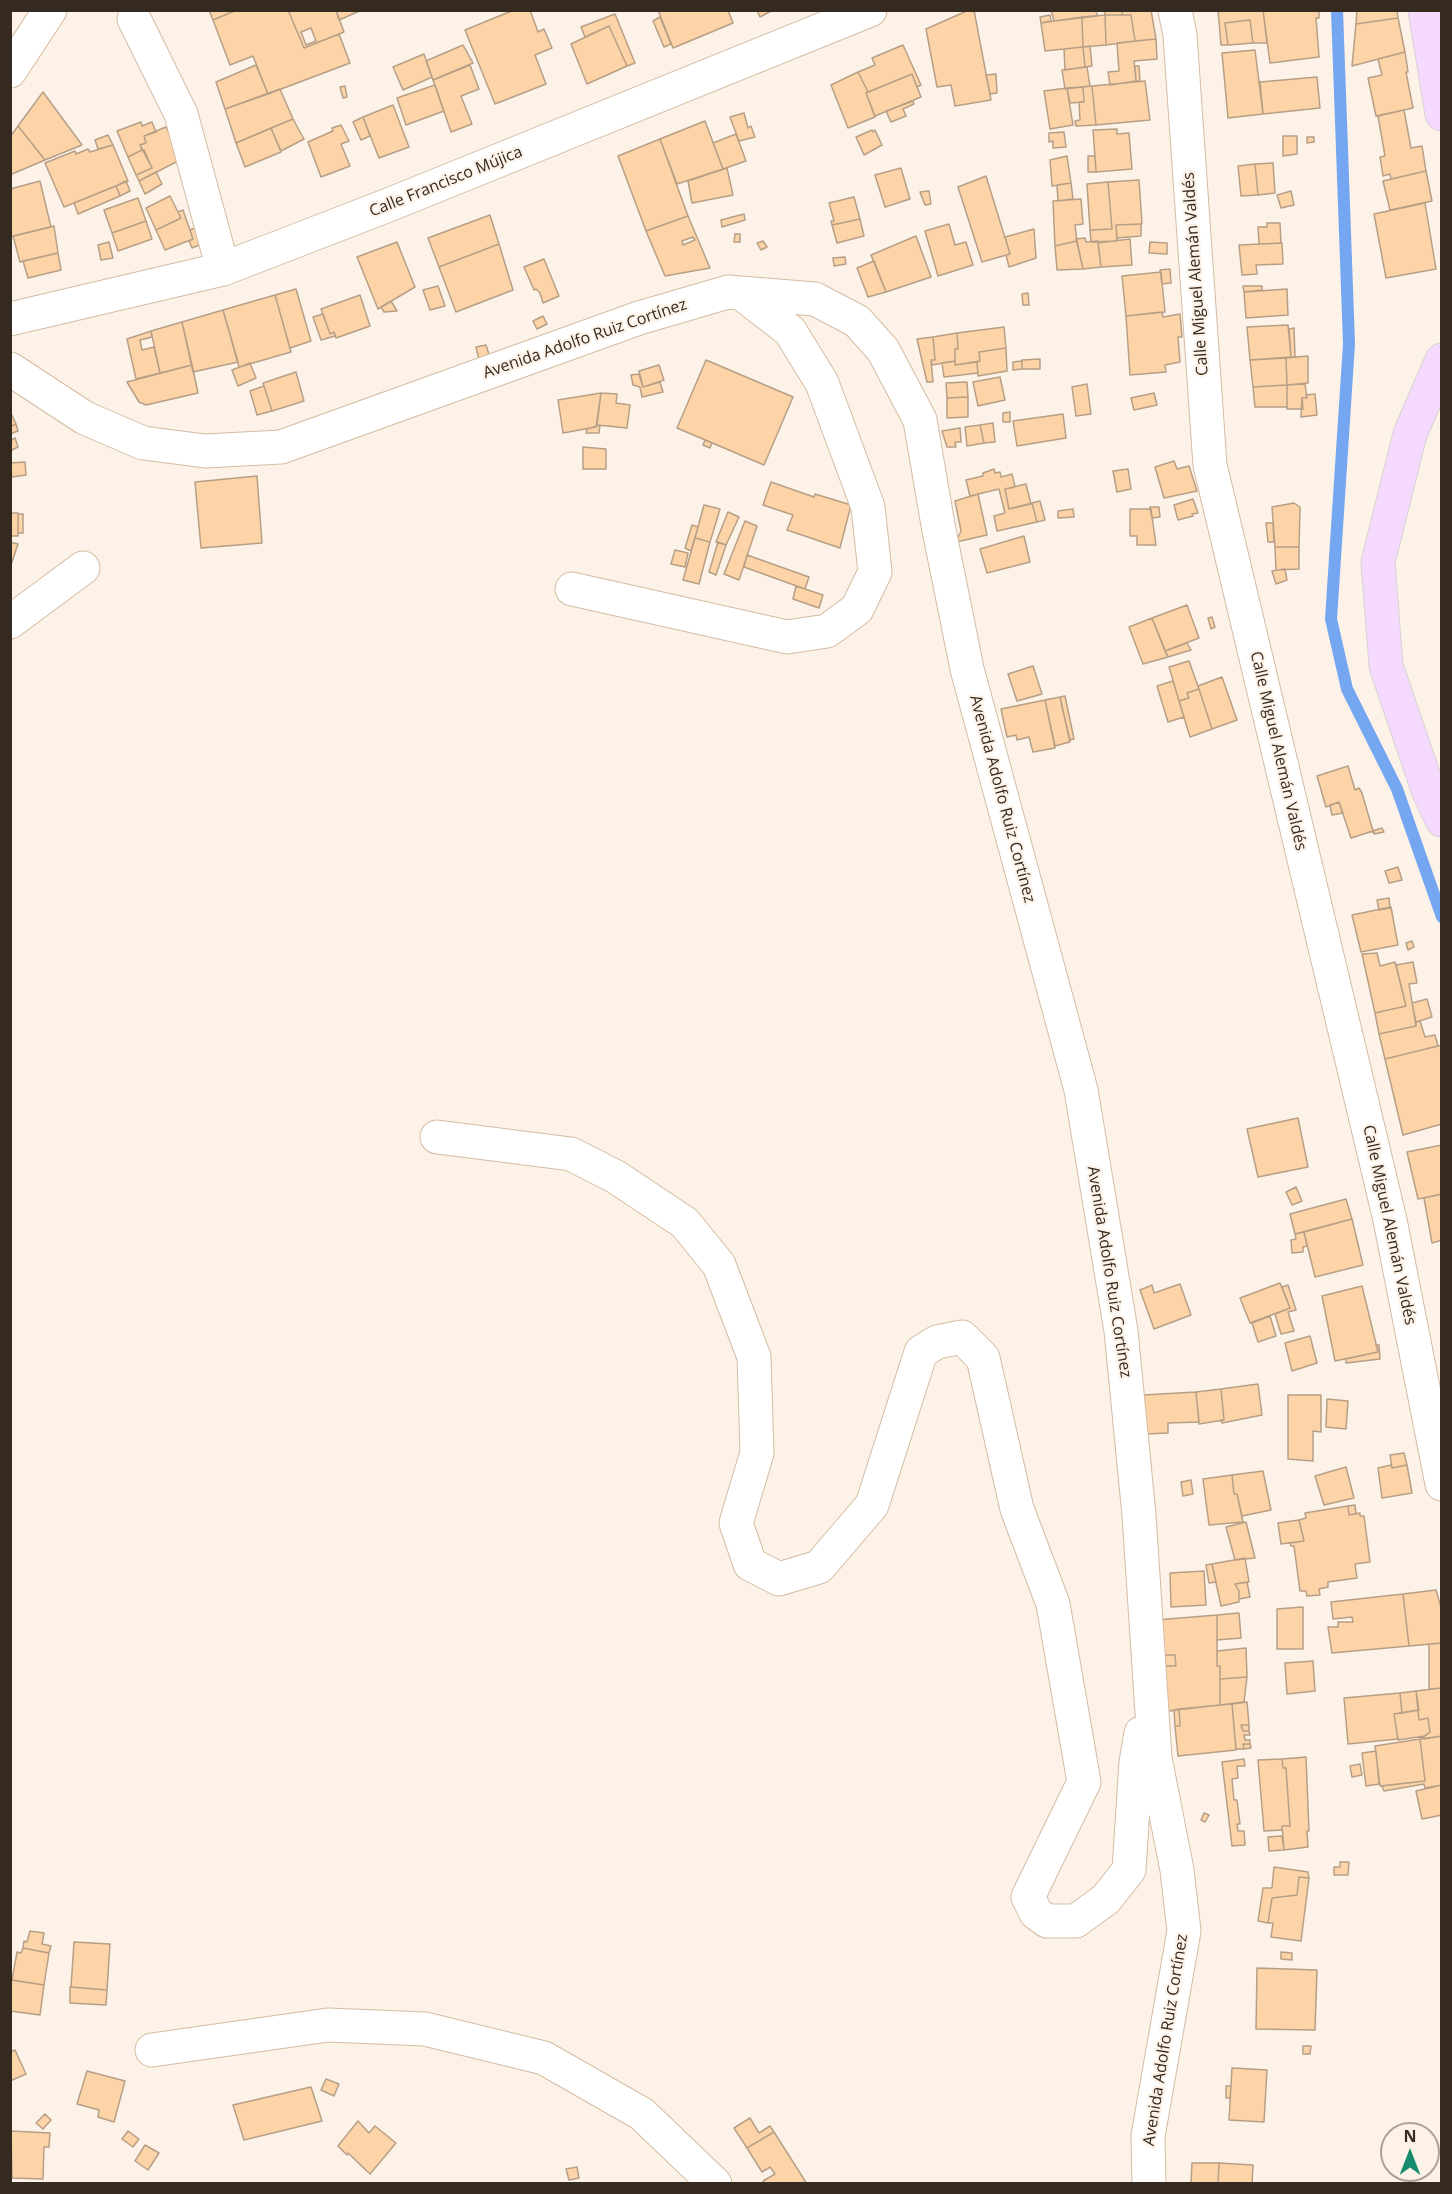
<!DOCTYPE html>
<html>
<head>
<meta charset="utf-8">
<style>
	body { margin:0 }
	#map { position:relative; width:1452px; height:2194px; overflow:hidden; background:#fdf2e8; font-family:"Open Sans",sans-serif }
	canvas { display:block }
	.frame { position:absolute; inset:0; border:12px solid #342a20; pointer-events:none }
	.north { position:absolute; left:1380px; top:2122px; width:60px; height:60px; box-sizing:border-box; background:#fdf2e8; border:2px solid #ada298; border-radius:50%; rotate:0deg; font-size:16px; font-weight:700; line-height:24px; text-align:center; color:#342a20 }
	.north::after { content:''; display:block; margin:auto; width:21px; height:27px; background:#168c6d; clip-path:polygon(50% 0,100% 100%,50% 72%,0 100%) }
</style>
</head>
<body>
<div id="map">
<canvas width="1452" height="2194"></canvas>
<div class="frame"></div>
<div class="north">N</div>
</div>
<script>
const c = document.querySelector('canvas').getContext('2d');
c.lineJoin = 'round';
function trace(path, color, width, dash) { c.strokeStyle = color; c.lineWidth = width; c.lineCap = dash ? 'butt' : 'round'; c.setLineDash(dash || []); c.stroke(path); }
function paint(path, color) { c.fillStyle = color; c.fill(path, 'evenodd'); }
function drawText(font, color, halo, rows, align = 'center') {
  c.font = font + ' "Open Sans",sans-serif'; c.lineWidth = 4.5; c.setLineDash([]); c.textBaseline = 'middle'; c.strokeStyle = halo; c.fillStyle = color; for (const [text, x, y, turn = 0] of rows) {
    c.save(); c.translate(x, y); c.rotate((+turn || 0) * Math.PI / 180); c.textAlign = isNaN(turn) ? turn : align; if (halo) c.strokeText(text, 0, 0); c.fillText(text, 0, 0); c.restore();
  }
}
trace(new Path2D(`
	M1337,10L1349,344L1331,619L1347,689L1397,789L1442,917`), '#74a6f1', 12);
const building = new Path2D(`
	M209,10H237L213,20Z
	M237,10H288L304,48L339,34L350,63L268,94L253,56L230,65L213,20Z
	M288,10H336L344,32L304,48ZM311,28L316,41L306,45L301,32Z
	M336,10H362L339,20Z
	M514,10H530L538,32L544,29L552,48L535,55L546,84L495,104L465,30Z
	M658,10H728L733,23L673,48Z
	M757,10H773L760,17Z
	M969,10H974L991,100L955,106L951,85L937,87L926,29Z
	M1051,10H1095L1098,16L1054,21Z
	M1104,10H1122V15H1105Z
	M1122,10H1151L1156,39L1135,41L1131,15H1122Z
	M1218,10H1263L1267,43H1253L1250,20L1225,23L1228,45H1221Z
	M1263,10H1319V18H1316L1319,57L1270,63Z
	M1357,10H1397L1398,18L1356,24Z
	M615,14L635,63L627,66L609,26L585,37L581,27Z
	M1050,15L1051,21L1041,23L1040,17Z
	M1105,15L1106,45L1083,47L1082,17Z
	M1105,15H1131L1135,41L1106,45Z
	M660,17L671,44L664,47L653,21Z
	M1082,17L1083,47L1045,51L1041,23Z
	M1398,18L1405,52L1352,66L1356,24Z
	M1250,20L1253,43L1228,45L1225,23Z
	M609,26L627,66L587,84L571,44Z
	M1156,39L1157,59L1134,61L1136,81L1110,85L1108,72L1119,71L1117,43Z
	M463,45L473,63L433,80L426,61Z
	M903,45L921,85L917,87L912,74L868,92L858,72L875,65L872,58Z
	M1090,46L1092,66L1085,67L1083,47Z
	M1083,47L1085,67L1065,70L1064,49Z
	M1255,50L1263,114L1228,118L1222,53Z
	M1405,52L1408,72H1406L1413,108L1376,116L1368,78L1382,75L1378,59Z
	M424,54L432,77L403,90L393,67Z
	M256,65L268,94L225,109L216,82Z
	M470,65L479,89L461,96L472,124L451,132L433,80Z
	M1135,66H1139L1140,81H1136Z
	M1087,67L1090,86L1065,89L1062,70Z
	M858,72L868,92L866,93L875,117L848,128L831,85Z
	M912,74L921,97L875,116L866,93Z
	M996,74L997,93L990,94L986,75Z
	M1317,77L1320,108L1263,114L1260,82Z
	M1145,81L1150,120L1096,125L1092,86Z
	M435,85L444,111L406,125L397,98Z
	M345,86L347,97L343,98L340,87Z
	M1092,86L1096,125L1076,126L1075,121L1080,120L1079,102H1084L1083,87Z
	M1083,87L1084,102L1070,103L1067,88Z
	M1067,88L1073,125L1050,129L1044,91Z
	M280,89L293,119L236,143L225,109Z
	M43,92L82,145L45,160L18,126Z
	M913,101L914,104L903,109L906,116L891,122L886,111Z
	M393,105L409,147L379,158L363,117Z
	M1404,110L1411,148L1422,146L1426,171L1391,179L1390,174L1383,176L1380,157L1385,156L1378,116Z
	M744,113L748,128L751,126L755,137L739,141L730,117Z
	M363,117L370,136L361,140L353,122Z
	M293,119L304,139L281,151L271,128Z
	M705,121L723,169L677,184L660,139Z
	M141,122L142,126L152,122L156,132L144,136L146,143L140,145L142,150L128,157L117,131Z
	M341,125L349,141L341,144L350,166L321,177L308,142L333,131L332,128Z
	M18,126L45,160L12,174L10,172V137Z
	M166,127L182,159L139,181L136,175L152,168L140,145L146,143L144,136Z
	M271,128L281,152L245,167L236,143Z
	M1117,129V134L1129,133L1132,169L1096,172L1093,130Z
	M872,130L873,132L875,130L882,145L864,155L856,137Z
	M1064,132L1066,147L1053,148V141L1049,142V133Z
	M736,134L746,161L723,169L713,143Z
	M108,135L113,145L98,149L95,140Z
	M1283,136H1297V154L1283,156Z
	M1307,137H1314V142L1307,143Z
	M660,139L688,216L646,231L618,156Z
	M113,145L128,181L64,207L45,163L75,151L76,154L88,149L90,152Z
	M142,150H144L152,168L136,175L128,157Z
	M1067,156L1071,183L1052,186L1050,160Z
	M1088,156H1095L1096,172H1088Z
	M1273,163L1275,193L1258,195L1255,164Z
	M1255,164L1258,195L1241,196L1238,166Z
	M727,168L733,195L692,203L688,181Z
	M901,168L910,199L885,207L875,175Z
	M1426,171L1432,201L1390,210L1383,181Z
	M156,172L162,184L145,194L139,181Z
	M986,176L1010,254L982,262L958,187Z
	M1139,180L1142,224L1116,225L1117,241L1091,242L1090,230L1112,229L1108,182Z
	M40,181L51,227L10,237V189Z
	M126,181L130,191L120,196L116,186Z
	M1108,182L1112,229L1090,230L1087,184Z
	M1071,183L1073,199L1058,201L1057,185Z
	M116,186L120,196L78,214L74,203Z
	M929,191L931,204L925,205L920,192Z
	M1291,191L1294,205L1281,208L1277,195Z
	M170,196L181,218L156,230L146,208Z
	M854,197L860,219L832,225L831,221H834L829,203Z
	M138,198L146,221L112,233L104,210Z
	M1081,199L1083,224L1075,225L1077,241L1055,246L1053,201Z
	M1425,203L1436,269L1386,278L1374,214Z
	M183,210L193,239L165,250L156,230L181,218L178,212Z
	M744,214L745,220L722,227L721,220Z
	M490,215L499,244L439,267L428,238Z
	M688,216L710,268L665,276L646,231ZM693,237L695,240L683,245L682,241Z
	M860,219L864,236L837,243L832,225Z
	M212,220L219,237L192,248L189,241L193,239L190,230Z
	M146,221L152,239L118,251L112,233Z
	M1267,223H1280L1281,243L1259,244L1258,227H1267Z
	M949,224L955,245L966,242L973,265L938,276L925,231Z
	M1141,224V236L1117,238L1116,225Z
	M54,226L58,253L20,262L13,236Z
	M1034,229L1036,258L1009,267L1006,255L1010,254L1005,237Z
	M735,234H740V242H734Z
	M916,236L931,277L886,292L871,255Z
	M1085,238L1086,242L1098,241L1101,267L1083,269L1076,239Z
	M1130,239L1132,265L1101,267L1098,243Z
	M763,241L767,247L761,250L757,243Z
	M1077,241L1083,269L1057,270L1055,246Z
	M109,242L113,258L101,260L98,245Z
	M397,242L415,287L378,309L357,257Z
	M1150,242L1167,243V254L1149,253Z
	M1282,243L1283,264L1256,265L1257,274L1242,275L1239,245Z
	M499,244L513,290L456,312L439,267Z
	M58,253L61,270L28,278L23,261Z
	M845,257L846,264L834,266L833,258Z
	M544,259L559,296L543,303L540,293L536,289L534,290L524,267Z
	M874,261L886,292L868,297L857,268Z
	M1170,269L1171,283L1162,284L1160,270Z
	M1161,272L1165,312L1126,316L1122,276Z
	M438,286L445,306L430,310L423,290Z
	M1243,286H1262V290L1244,292Z
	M296,289L311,341L290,348L275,295Z
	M1287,289L1288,315L1246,318L1244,292Z
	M1028,293L1029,305H1023L1022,294Z
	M275,295L291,352L239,367L223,310Z
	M360,295L370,326L336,338L334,332L330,334L321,309Z
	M391,301L397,311L384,312L381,307Z
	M223,310L238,362L193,372L182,322Z
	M1162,312L1163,317L1180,314L1182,337H1178L1180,362L1165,365L1166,372L1130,375L1126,316Z
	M323,314L330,334L334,332L335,336L321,340L313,317Z
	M543,316L547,324L537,329L533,321Z
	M182,322L192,365L160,373L151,331Z
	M1288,325L1291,357L1250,360L1247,327Z
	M1004,327L1006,348L979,352L980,361L955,365V349H958L957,333Z
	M1294,328L1295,357H1291L1289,329Z
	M151,331L152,337L140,340L142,350L154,347L160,373L136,379L127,339Z
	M957,333L958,349H955V361L932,365L931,360H935L933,337Z
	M933,337L935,360H931L933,382H927L917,339Z
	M486,345L490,358L479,360L476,347Z
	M1006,348L1007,371L978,376L977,362L980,361L979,352Z
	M1308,356V383L1287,385L1286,358Z
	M1286,358L1287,385L1253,387L1250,360Z
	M1040,359V369H1022V360Z
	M706,360L793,397L764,465L677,428Z
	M955,361V365L977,362L978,373L944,377L942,363Z
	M1022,361V369L1013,370V362Z
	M250,363L256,378L238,386L232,370Z
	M192,365L198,393L146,405L139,402L127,382Z
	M659,365L664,380L643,387L639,371Z
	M296,372L304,401L272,411L263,383Z
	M639,374L643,387L660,382L663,392L642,397L640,387L633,385L631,375Z
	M1000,377L1005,400L978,406L973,382Z
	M967,382L968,397L947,398L946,383Z
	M1087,384L1091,414L1076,416L1072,387Z
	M1305,384L1307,398H1302L1303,409H1287V385Z
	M1287,385V407H1255L1253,387Z
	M264,386L272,411L257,415L250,391Z
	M601,393L617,394L616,403L630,405L627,428L597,425Z
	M601,393L596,427L563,433L558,400Z
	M1154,393L1157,405L1134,410L1131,398Z
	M1315,394L1317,415L1301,417L1302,398H1307L1306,395Z
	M968,397V417L947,418V398Z
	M10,411L16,424L10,427Z
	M1010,412V422H1003V413Z
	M1063,414L1066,438L1017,446L1013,421Z
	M993,423L995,442L984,443L980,425Z
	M16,424L18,431L10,434V427Z
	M600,425L599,433H586L587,429Z
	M980,425L984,443L967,446L965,427Z
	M960,428L961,442H955L956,447H947L942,431Z
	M15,438L18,447L10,451V441Z
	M705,440L712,443L710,448L703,445Z
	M583,447L606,449V469H583Z
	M1174,461L1177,469L1189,466L1197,491L1164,498L1155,467Z
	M25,462L26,475L12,477L10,463Z
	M994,469L995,473L1000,472L1001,477L1012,474L1015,487L1005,489L1009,509L1032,503L1037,522L997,531L994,516L1005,513L999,489L970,496L966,480L983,476V473Z
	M1128,469L1131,489L1117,492L1113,471Z
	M257,476L262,543L201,548L195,482Z
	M771,482L814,497L815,494L851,505L840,548L787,530L793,515L763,505Z
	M1026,484L1031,504L1009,509L1005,489Z
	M978,494L987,535L956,542L961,531L955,501Z
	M1193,499L1198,513L1192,514L1193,516L1178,520L1174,505Z
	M1040,501L1045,520L1037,522L1032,503Z
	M1294,503L1300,507L1299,547H1275L1272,507Z
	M704,505L720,509L710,542L695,538Z
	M1150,507H1159L1160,517L1152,518Z
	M1073,509L1074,517L1058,518V511Z
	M1130,509H1151L1156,545H1137V536H1130Z
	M728,512L739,517L726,545L716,542Z
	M10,513H18V536H10Z
	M18,514H23V533H18Z
	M745,521L757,526L739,580L724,574Z
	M1266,523H1273L1274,542H1268Z
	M692,525L698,527L691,551L685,548Z
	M1024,536L1030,562L987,573L980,549Z
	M695,538L710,542L699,584L683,580Z
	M10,542L18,544L11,565H10Z
	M718,542L726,545L716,575L709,572Z
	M1275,547H1299V569L1276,570Z
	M675,550L688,553L685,567L671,564Z
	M747,555L809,577L805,589L744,567Z
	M1285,569L1287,580L1276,584L1272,571Z
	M796,586L823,595L819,608L793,599Z
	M1187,605L1199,638L1165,651L1152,618Z
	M1212,617L1215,627L1211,629L1208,618Z
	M1152,618L1168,657L1143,664L1129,627Z
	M1187,643L1191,650L1168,657L1165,651Z
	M1189,661L1199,689L1187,693L1189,698L1179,701L1169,667Z
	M1033,666L1042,694L1017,701L1008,674Z
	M1222,677L1237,720L1212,729L1198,686Z
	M1173,681L1184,717L1168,722L1157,686Z
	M1199,689L1212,729L1190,737L1179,701L1189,698L1187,693Z
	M1065,696L1074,739L1070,740L1063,711L1060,697Z
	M1060,697L1070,742L1055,746L1045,700Z
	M1045,700L1055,748L1033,752L1029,737L1017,740L1016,735L1007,737L1001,709Z
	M1348,766L1355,790L1359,788L1362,793L1373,831L1351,838L1339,802L1326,807L1317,776Z
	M1339,802L1343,813L1332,815L1330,805Z
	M1382,828L1384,832L1374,834V832H1369Z
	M1398,867L1402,880L1389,883L1385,871Z
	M1389,898L1390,908L1379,910L1377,900Z
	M1391,907L1398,945L1361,952L1352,915Z
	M1412,941L1414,947L1408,950L1406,943Z
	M1377,953L1380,966L1395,962L1406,1006L1375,1013L1362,954Z
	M1413,962L1417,983L1409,984L1416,1026L1379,1034L1375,1013L1406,1006L1396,965Z
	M1427,999L1432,1017L1416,1022L1412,1003Z
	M1420,1021L1425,1037L1435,1035L1438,1046L1385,1059L1379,1034L1416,1026V1022Z
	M1442,1045V1124L1403,1135L1385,1059Z
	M1298,1118L1308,1167L1258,1177L1247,1129Z
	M1442,1145V1194L1418,1199L1407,1152Z
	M1296,1187L1302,1201L1292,1205L1286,1192Z
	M1442,1194V1240L1432,1243L1424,1198Z
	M1346,1199L1352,1219L1295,1234L1290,1214Z
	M1352,1219L1363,1265L1315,1277L1304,1232Z
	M1304,1232L1307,1246L1303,1247V1252L1292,1253L1291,1240L1296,1239L1295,1234Z
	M1280,1283L1290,1308L1250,1323L1240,1298Z
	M1180,1284L1191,1315L1154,1329L1140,1290L1152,1285L1154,1293Z
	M1288,1285L1296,1310L1288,1312L1294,1331L1281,1334L1275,1314L1290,1308L1282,1287Z
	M1362,1286L1378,1352L1335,1361L1322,1296Z
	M1270,1316L1276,1336L1258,1342L1252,1323Z
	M1310,1336L1317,1363L1292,1371L1285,1343Z
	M1376,1345H1379L1380,1359L1346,1363V1359L1378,1352Z
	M1258,1384L1262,1415L1222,1423L1221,1420H1224L1221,1389Z
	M1221,1389L1224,1420L1199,1424L1196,1392Z
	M1196,1392L1199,1422L1168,1423V1433L1145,1434L1143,1395Z
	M1288,1395H1321V1432L1313,1431V1461L1288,1459Z
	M1327,1399L1348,1401L1346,1429L1326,1427Z
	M1404,1453L1407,1465L1392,1468L1390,1455Z
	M1391,1465L1392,1468L1407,1465L1412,1493L1382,1498L1378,1468Z
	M1346,1467L1354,1498L1324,1505L1315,1476Z
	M1263,1471L1271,1510L1242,1516L1237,1494H1234L1232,1475Z
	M1232,1475L1234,1494H1237L1243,1522L1209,1525L1203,1479Z
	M1191,1480L1193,1494L1183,1496L1181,1482Z
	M1355,1505L1356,1514L1349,1515L1348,1506Z
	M1348,1506L1349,1515L1360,1513V1516H1364L1370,1562L1355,1564L1357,1578L1328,1582V1587L1319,1589L1320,1595L1307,1596L1306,1591H1300L1294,1546H1291L1290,1543L1304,1541L1299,1520L1306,1518L1305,1513Z
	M1299,1520L1304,1541L1281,1544L1278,1523Z
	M1246,1522L1255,1558L1235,1560L1226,1527Z
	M1245,1558L1249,1582L1235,1584L1239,1591V1602L1221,1606L1212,1564Z
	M1212,1564L1216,1582L1209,1583L1206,1565Z
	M1204,1571L1206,1605L1171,1607L1170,1573Z
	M1247,1582L1250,1597L1239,1599V1591L1235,1584Z
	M1436,1590L1442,1611V1643L1409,1646L1403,1594Z
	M1403,1594L1409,1646L1332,1653L1328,1627H1338V1622H1353L1352,1617L1333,1619L1331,1602Z
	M1303,1607V1649H1277V1609Z
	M1239,1613L1241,1638L1217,1640V1615Z
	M1217,1615V1666H1220V1705L1167,1711L1156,1620ZM1162,1655H1175L1176,1666H1163Z
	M1442,1643V1688L1429,1689V1644Z
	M1246,1648L1247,1677L1220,1679V1666H1217V1651Z
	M1162,1655H1175L1176,1666H1163Z
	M1313,1661L1315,1691L1287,1694L1285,1663Z
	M1247,1677L1244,1702L1220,1705V1679Z
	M1442,1688V1736L1424,1739V1736L1430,1732L1428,1718L1419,1720L1416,1691Z
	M1416,1691L1419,1710L1402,1713L1400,1693Z
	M1400,1693L1402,1713L1394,1714L1398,1739L1348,1744L1344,1698Z
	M1247,1702L1249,1725H1241L1243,1731H1249L1250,1735H1244L1245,1740H1250V1744H1243L1244,1749H1236L1232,1704Z
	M1232,1704L1236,1750L1178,1756L1175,1726H1180L1179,1709Z
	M1179,1709L1180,1726H1175L1174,1710Z
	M1418,1710L1419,1720L1428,1718L1430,1732L1425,1736L1398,1740L1394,1714Z
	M1241,1725H1249V1731H1243Z
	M1442,1736V1785L1425,1788L1424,1784L1384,1791L1382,1786L1425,1781L1420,1739Z
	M1420,1739L1425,1781L1380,1786L1375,1746Z
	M1243,1744H1250L1251,1748L1244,1749Z
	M1376,1751L1379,1784L1366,1786L1362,1753Z
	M1306,1757L1309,1831H1307L1308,1847L1284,1850L1282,1826H1290L1286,1768H1283L1282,1759Z
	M1244,1759L1245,1766H1237L1238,1778L1232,1779L1234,1800H1237L1240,1824H1237L1238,1831H1244L1245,1845L1232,1846L1222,1762Z
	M1282,1759L1283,1768H1286L1290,1826H1282V1830L1264,1831L1258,1760Z
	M1360,1764L1362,1775L1352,1777L1350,1766Z
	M1442,1785V1815L1422,1819L1416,1791Z
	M1204,1813L1209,1815L1205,1822L1201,1820Z
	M1282,1836L1284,1850L1269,1851L1268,1837Z
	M1340,1862H1349L1348,1875H1334V1867H1340Z
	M1274,1867L1308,1872L1309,1878L1299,1877L1297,1895L1272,1898L1268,1923L1258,1921L1263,1888H1272Z
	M1299,1877L1309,1878L1301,1941L1271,1937L1273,1923H1268L1272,1898L1297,1895Z
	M30,1931L44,1933L42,1944L51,1946L49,1953L23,1948L24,1941L27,1942Z
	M74,1942L110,1944L107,1990L71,1987Z
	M23,1948L49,1953L44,1985L12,1980L17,1952L21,1953Z
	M1281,1952L1292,1953V1960L1281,1959Z
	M1257,1968L1317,1970L1315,2030L1256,2029Z
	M11,1980L44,1985L40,2015L10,2011Z
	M70,1987L107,1990L106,2005L70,2003Z
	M1303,2046H1311L1310,2054H1303Z
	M15,2050L26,2074L10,2081V2052Z
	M1232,2068L1267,2070L1264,2122L1229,2120Z
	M87,2071L125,2081L114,2122L98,2117L99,2110L77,2104Z
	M326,2079L339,2084L334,2096L321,2090Z
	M1226,2086H1231L1230,2098H1226Z
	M311,2087L322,2121L244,2140L233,2105Z
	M45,2114L51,2120L43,2129L36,2123Z
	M750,2118L759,2133L770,2126L774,2132L747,2148L734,2128Z
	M358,2121L369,2133L375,2126L396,2143L370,2174L348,2153L347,2155L338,2146Z
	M11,2131L50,2133L49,2147H44L43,2179L12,2178Z
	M128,2131L139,2139L133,2147L122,2139Z
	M774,2132L807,2184H765L763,2181L775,2174L770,2167L762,2172L747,2148Z
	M145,2145L159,2153L148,2170L135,2161Z
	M1192,2163H1219L1218,2184H1191Z
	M1219,2163L1253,2165L1252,2184H1218Z
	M577,2167L579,2178L569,2180L566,2169Z`);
paint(building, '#fcd4a8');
trace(building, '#b79f86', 1.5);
const minor = new Path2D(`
	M1175,10L1180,35L1210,465L1390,1220L1442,1484
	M134,19L181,114L223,269
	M10,71L50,10
	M10,319L223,269L391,204L870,10
	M10,369L85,418L143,443L205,451L281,447L639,318L728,292L815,299L857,321L883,350L920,420L938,525L967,669L1081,1090L1121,1331L1139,1515L1155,1758L1177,1870L1184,1931L1148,2136L1149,2184
	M572,589L787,637L827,631L857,609L875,572L868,507L822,383L790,331L742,294
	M10,622L83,568
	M437,1137L571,1154L616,1177L685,1223L719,1265L754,1357L757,1453L736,1523L750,1564L779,1579L819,1567L872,1505L921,1352L937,1342L962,1337L983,1358L1017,1509L1053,1604L1084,1782L1028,1897L1036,1913L1047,1921H1076L1106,1899L1129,1870L1136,1762L1141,1733
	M152,2050L328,2025L425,2029L544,2058L642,2114L715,2184`);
const major = new Path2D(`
	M1425,10L1442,114
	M1442,360L1410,434L1378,562L1386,666L1429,792L1442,820`);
trace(minor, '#d5bca2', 35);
trace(major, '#d6d4d2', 35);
trace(minor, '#fff', 33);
trace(major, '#f5d9fe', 33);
drawText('16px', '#342a20', '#fdf2e8', [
	["Calle Francisco Mújica",446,182,-22],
	["Calle Miguel Alemán Valdés",1196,274,-94],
	["Avenida Adolfo Ruiz Cortínez",585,339,-19],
	["Calle Miguel Alemán Valdés",1278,751,77],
	["Avenida Adolfo Ruiz Cortínez",1002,799,75],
	["Calle Miguel Alemán Valdés",1389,1225,78],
	["Avenida Adolfo Ruiz Cortínez",1109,1272,81],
	["Avenida Adolfo Ruiz Cortínez",1166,2040,-81]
]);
</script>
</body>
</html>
